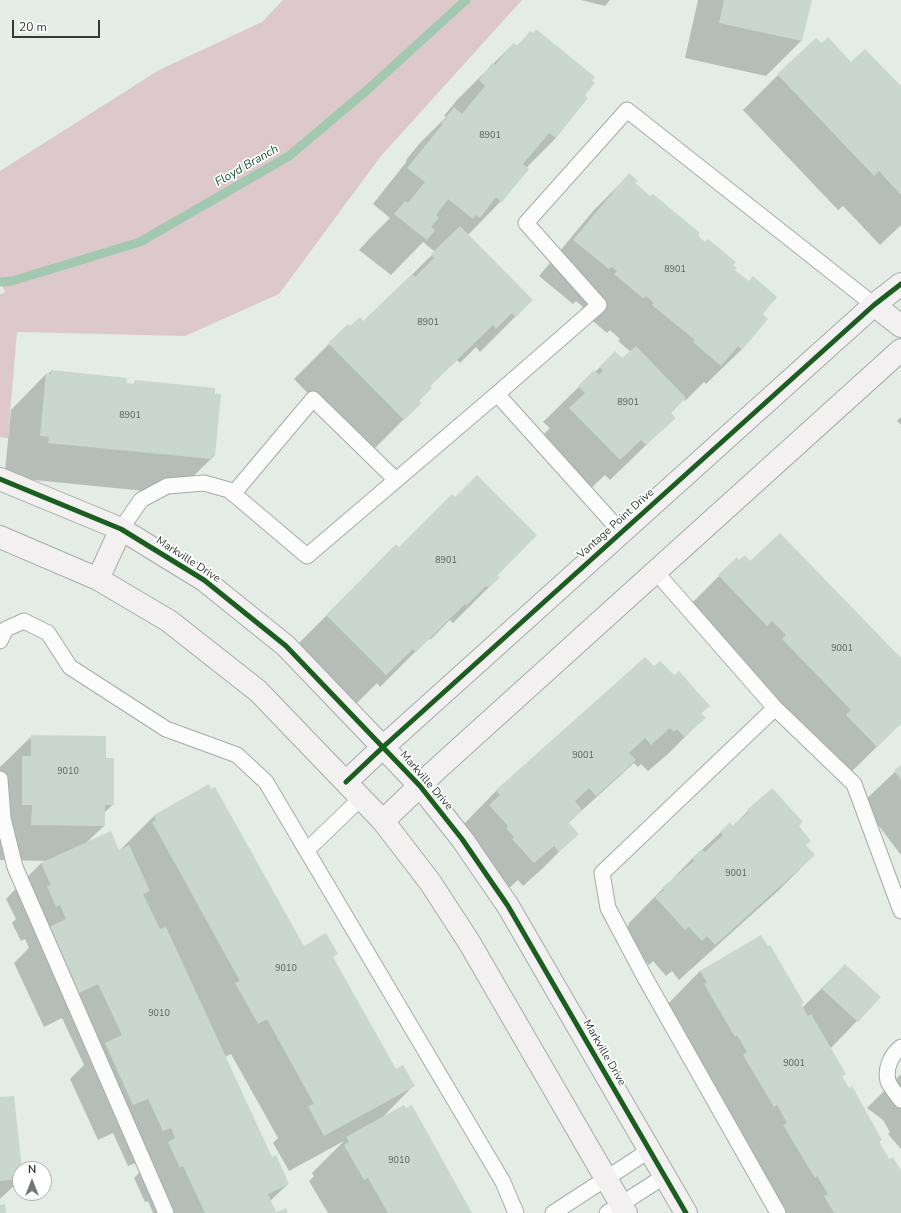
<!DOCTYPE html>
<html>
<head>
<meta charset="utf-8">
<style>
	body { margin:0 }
	#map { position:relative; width:901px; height:1213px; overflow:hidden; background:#e3ede6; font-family:"Nunito Sans",sans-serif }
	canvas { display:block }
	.north { position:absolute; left:12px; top:1161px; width:40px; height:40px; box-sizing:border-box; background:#fff; border:1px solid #adb0af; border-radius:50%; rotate:0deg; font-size:11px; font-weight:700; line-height:16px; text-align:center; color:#333a36 }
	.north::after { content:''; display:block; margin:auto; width:14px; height:18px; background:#717974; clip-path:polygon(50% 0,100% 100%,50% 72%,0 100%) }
	.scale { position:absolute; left:12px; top:20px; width:88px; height:18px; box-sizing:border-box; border:2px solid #333a36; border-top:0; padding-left:5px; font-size:12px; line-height:14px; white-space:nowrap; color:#333a36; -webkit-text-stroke:3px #fff; paint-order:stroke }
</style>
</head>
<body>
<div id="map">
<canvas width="901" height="1213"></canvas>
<div class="north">N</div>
<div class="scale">20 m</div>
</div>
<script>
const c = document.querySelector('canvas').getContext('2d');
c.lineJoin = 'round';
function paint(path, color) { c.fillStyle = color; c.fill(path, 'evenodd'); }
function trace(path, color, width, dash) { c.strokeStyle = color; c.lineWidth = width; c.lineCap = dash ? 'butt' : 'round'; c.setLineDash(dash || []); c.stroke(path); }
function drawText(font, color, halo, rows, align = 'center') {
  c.font = font + ' "Nunito Sans",sans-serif'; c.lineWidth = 3.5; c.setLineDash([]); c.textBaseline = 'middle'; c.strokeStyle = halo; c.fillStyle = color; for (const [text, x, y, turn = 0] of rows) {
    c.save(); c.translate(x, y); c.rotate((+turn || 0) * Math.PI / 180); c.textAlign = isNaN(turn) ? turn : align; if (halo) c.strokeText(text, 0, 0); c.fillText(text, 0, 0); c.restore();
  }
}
paint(new Path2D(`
	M283,0H522L381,156L279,294L185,336L17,332L8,438L0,437V294L5,293L0,279V171L159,70L262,22Z`), '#ddc9cc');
paint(new Path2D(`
	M581,0H610L605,6Z
	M698,0H811L801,41L766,76L685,58Z
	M530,33L584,96L556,138L526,168L501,201L468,235L532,300L480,352L476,347L460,363L457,360L429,387L418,401L420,403L368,455L294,379L329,344L350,328L363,323L435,252L423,242L391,275L359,250L370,238L390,218L373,204L407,161L406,160L419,144L446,117L444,116L457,100L513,44L517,46Z
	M851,63L901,87V225L880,245L843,206L838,210L743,110L778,75Z
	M629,175L634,184L732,265L734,270L761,315L742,349L706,384L704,382L685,401L684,399L670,413L674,418L610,480L605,475L584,495L534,444L550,428L543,422L594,372H595L615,353L622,360L631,352L618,341L620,339L610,330L607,333L580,310L583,307L576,301L573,304L539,276L594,210Z
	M51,371L132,385L135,382L214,456L175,494L14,478V472L5,471L11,410L46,374H48Z
	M901,417V425L897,421Z
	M396,546L398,548L496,576L498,578L453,623L450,620L430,640L429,638L380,687L377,683L350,710L291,651Z
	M739,561L750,562L901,660V723L841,782L684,611L719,576Z
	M654,668L674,677L709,706L700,714L704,718L669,753L648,771L641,764L638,767L634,763L568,823L577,834L542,869L523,886L518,880L498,898L462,826L497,790Z
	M32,736L105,759L113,804L104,813V826L87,842L119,851L154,816L208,785L303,947L336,954L332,958L395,1071L413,1086L382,1118L471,1213H328L309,1181L314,1176L312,1173L344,1141L289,1171L273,1143L278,1138L231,1054L225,1057L272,1158L288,1184L270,1201L275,1213H153L148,1201L145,1202L134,1178L140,1172L135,1163L128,1166L113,1133L98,1140L70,1079L84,1065L62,1018L44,1027L14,963L29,948L25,939L21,941L12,923L16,919L6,899L41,863L46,861L0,860V767Z
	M901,766V855L872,817L859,806Z
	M748,811L797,827L805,845L814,855L779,890L679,980L672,971L666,976L653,961L649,965L621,933L629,925L628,924L692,859L721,832L733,826Z
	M761,937L803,1003L801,1005L802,1008L845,965L880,997L830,1049L844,1074L841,1077L881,1140L879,1142L889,1160L901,1173V1213H783L665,1007L700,971Z
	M901,1074V1149L888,1134L890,1132L883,1120L867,1108Z
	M0,1098L21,1169L20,1180L0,1199Z`), '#0003');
trace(new Path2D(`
	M0,282L12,281L140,242L289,156L366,91L466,0`), '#a2c8b0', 9);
paint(new Path2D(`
	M724,0H812L802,41L719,23Z
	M536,29L595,77L592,81L595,83L585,95L588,98L556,138L549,133L523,164L529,169L502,202L496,197L480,218L476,215L473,219L448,199L436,215L439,217L431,227L435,230L427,240L394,214L405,201L408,203L425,182L407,168L442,125L441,124L454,107L462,114L485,86L479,80L492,63L495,65L513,43L518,46L530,31L533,33Z
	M828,37L851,62L865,49L901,86V195L879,171L874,176L777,74L816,38L822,43Z
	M629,173L638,181L635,183L650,196L653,194L700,233L698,235L705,242L708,239L736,262L733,265L737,268L735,270L749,281L753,276L777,297L763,314L768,319L742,350L738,346L721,366L693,342L695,340L652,305L654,303L646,296L643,298L614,274L617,271L612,267L609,269L573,240Z
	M460,226L533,300L516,317L512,313L496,329L493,325L430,386L432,388L419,401L422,403L404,420L328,343L348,324L350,326L360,317L363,321L412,274L415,277L434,258L431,254Z
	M636,346L686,398L671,413L676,418L646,445L641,440L620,460L569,408L585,393L578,386L594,370L599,375L603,370L599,367L615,351L622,358Z
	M51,370L127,378V383L134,384L135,380L215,388V394H221L215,456H212V459L48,443L49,437L40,436L46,373L51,374Z
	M477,475L537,535L497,576L500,577L489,588L486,586L466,606L465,604L416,652L413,649L386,675L326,615L396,544L399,547L452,494L455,497Z
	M780,533L901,658V724L877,747L846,715L851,710L782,639L786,635L772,621L767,626L718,575L737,557L739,560L745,555L750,561Z
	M645,657L654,666L660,661L674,675L679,671L710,706L701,713L706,718L684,737L677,729L674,732L670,728L651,745L645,738L629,753L636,760L596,796L589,788L575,801L582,810L568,822L579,834L559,852L554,846L534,863L512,839L514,837L506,828L508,826L489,805L500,795L496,790Z
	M31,735L106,736V758H114V805H105V826L31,825L32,805H22V756H31Z
	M901,765V780L894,770Z
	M209,784L211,789L215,787L304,946L326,933L338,954L333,957L396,1069L403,1065L415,1086L324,1136L308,1106L314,1104L267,1019L258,1024L235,983L240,981L152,822L156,820L154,815Z
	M772,788L803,822L799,826L811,841L806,845L815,855L715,945L707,936L702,941L689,927L685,930L655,897L664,890L662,888L694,861L692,858L702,849L705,852L723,835L720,832L730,822L733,826L749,812L747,810Z
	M111,831L119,850L129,845L150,891L143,894L160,929L166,927L272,1157L276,1155L289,1184L268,1194L276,1212L286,1208L288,1213H205L183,1166L180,1168L168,1142L175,1138L171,1128L163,1131L148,1099L133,1105L105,1043L122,1035L98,984L79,993L49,927L66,919L60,905L56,907L47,886L51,885L41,863Z
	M761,935L768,946L770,945L804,1003L801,1004L808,1016L811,1014L846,1074L842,1076L849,1088L852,1086L882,1140L879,1141L889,1159L893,1157L901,1171V1213H834L824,1196L828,1194L817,1176L815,1178L783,1125L787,1123L777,1105L774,1107L743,1055L747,1052L737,1035L735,1037L704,984L707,983L700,971Z
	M845,964L881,997L858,1022L822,989Z
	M14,1096L22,1169H20V1179L0,1181V1097Z
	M404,1105L406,1108L412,1105L472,1213H388L368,1178L364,1180L344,1145L349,1142L346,1137Z
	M5,1204L6,1213H0V1205Z`), '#c9d7ce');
const lane = new Path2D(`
	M497,394L622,533
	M233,494L313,399L396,480
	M121,529L141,500L167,486L204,483L229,490L307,556L497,394L599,305L526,223L627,110L874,305
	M655,571L775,708
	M0,641L6,629L24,621L48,633L70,667L166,729L237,755L266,782L503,1182L516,1213
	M0,779L3,818L15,867L166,1213
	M307,850L361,798
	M901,1047C891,1055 885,1068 888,1081C890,1087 897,1095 901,1100
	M553,1213L650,1150
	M607,1213L665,1176
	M778,1213L644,976L608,908L602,873L775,708L854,784L901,911`);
const secondary = new Path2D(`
	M874,305L901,326
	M0,479L121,529L204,580L286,646L420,786L462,839L508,906L686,1213
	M0,537L98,579L169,621L258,691L383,821L430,882L469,942L626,1213
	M98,579L121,529
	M346,782L383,747L874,305L901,284
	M383,821L436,770L901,350`);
trace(lane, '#a5aca7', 17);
trace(secondary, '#a5aca7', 24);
trace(lane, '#fbfcfb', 15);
trace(secondary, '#f2f0f0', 22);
trace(new Path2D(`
	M0,479L121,529L204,580L286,646L420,786L462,839L508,906L686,1213
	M346,782L383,747L874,305L901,284`), '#1b5e20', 5);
drawText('9px', '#58615c', null, [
	["8901",490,136],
	["8901",675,270],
	["8901",428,323],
	["8901",628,403],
	["8901",130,416],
	["8901",446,561],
	["9001",842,649],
	["9001",583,756],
	["9010",68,772],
	["9001",736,874],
	["9010",286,969],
	["9010",159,1014],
	["9001",794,1064],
	["9010",399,1161]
]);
drawText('11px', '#333a36', '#fff', [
	["Vantage Point Drive",616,524,-42],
	["Markville Drive",188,560,33],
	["Markville Drive",426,781,49],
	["Markville Drive",604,1053,60]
]);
drawText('italic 12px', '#1b5537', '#fff', [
	["Floyd Branch",247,166,-30]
]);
</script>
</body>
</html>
